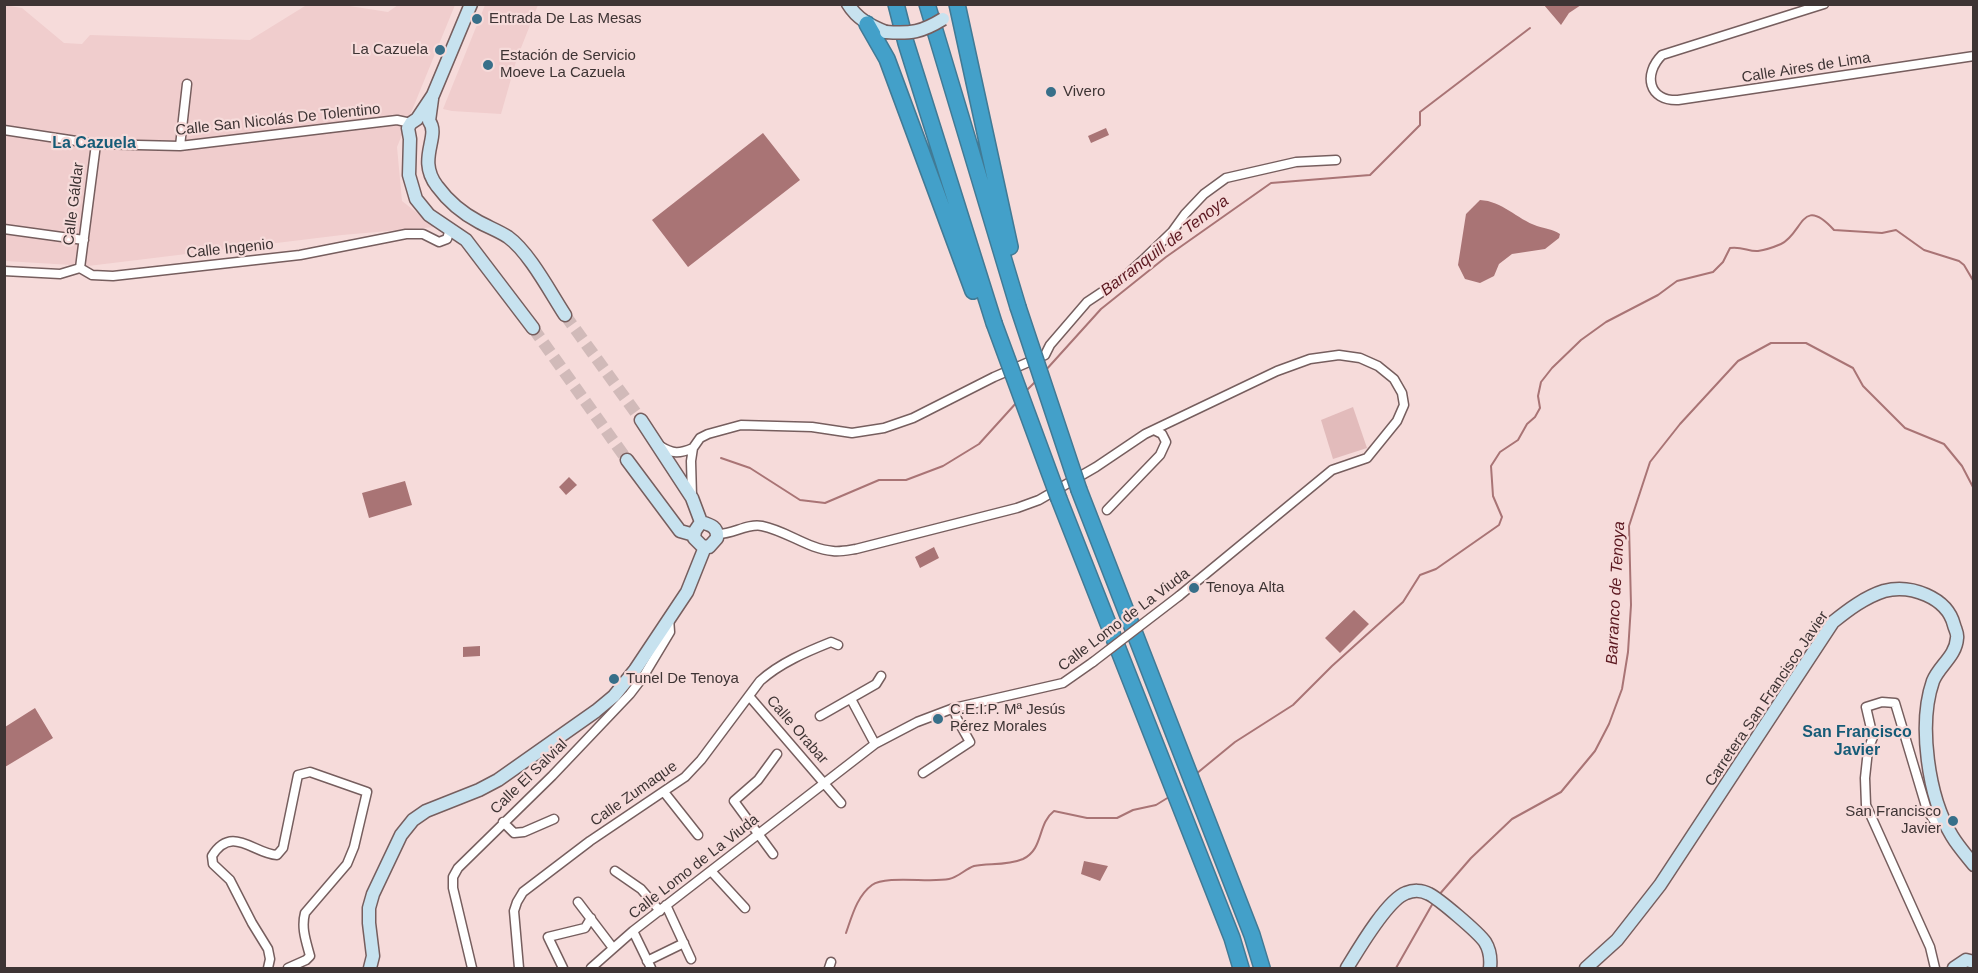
<!DOCTYPE html>
<meta charset="utf-8">
<style>
body{margin:0}
#map{position:relative;width:1978px;height:973px;overflow:hidden;background:#f6dbda;font-family:Arial,sans-serif}
canvas{display:block}
.frame{position:absolute;inset:0;border:6px solid #3e3434;pointer-events:none}
</style>
<div id="map">
<canvas width="1978" height="973"></canvas>
<div class="frame"></div>
</div>
<script>
const c = document.querySelector('canvas').getContext('2d');
c.lineJoin = 'round';
function fillPath(path, color) { c.fillStyle = color; c.fill(path, 'evenodd'); }
function strokePath(path, color, width, dash) { c.strokeStyle = color; c.lineWidth = width; c.lineCap = dash ? 'butt' : 'round'; c.setLineDash(dash || []); c.stroke(path); }
function label(font, color, halo, rows, align = 'center') {
  c.font = font + ' Arial,sans-serif'; c.lineWidth = 4.5; c.setLineDash([]); c.textBaseline = 'middle'; c.strokeStyle = halo; c.fillStyle = color; for (const [text, x, y, turn = 0] of rows) {
    c.save(); c.translate(x, y); c.rotate((+turn || 0) * Math.PI / 180); c.textAlign = isNaN(turn) ? turn : align; if (halo) c.strokeText(text, 0, 0); c.fillText(text, 0, 0); c.restore();
  }
}
const built = new Path2D(`
 M 4,5 L 22,8 L 64,43 L 82,44 L 90,35 L 250,40 L 305,6 L 315,5 L 343,5 L 388,12 L 398,5 L 455,5 L 397,147 L 402,201 L 435,227 L 342,235 L 88,266 L 5,261 Z
 M 485,5 L 538,5 L 517,58 L 501,114 L 452,111 L 443,109 Z`);
const green = new Path2D(`
 M 1353,407 L 1367,448 L 1333,459 L 1321,420 Z`);
const water = new Path2D(`
 M 1544,5 L 1581,5 L 1569,13 L 1561,25 Z
 M 1106,128 L 1109,135 L 1091,143 L 1088,136 Z
 M 763,133 L 800,180 L 688,267 L 652,220 Z
 M 1480,200 C 1502,201 1517,219 1537,226 C 1546,229 1552,229 1560,234 L 1559,238 L 1545,249 L 1512,254 L 1499,264 L 1494,276 L 1480,283 L 1465,279 L 1458,265 L 1466,214 Z
 M 569,477 L 577,485 L 566,495 L 559,487 Z
 M 405,481 L 412,505 L 369,518 L 362,493 Z
 M 934,547 L 939,558 L 920,568 L 915,557 Z
 M 1354,610 L 1369,624 L 1340,653 L 1325,638 Z
 M 480,646 L 480,656 L 463,657 L 463,647 Z
 M 35,708 L 53,738 L 5,767 L 5,727 Z
 M 1084,861 L 1108,866 L 1100,881 L 1081,874 Z`);
const stream = new Path2D(`
 M 1045,371 L 1101,309 L 1166,257 L 1271,183 L 1370,175 L 1420,125 L 1420,112 L 1530,28
 M 1026,391 L 1037,380
 M 721,458 L 750,468 L 800,500 L 825,503 L 879,480 L 906,480 L 943,466 L 979,444 L 1017,402
 M 1196,774 L 1235,742 L 1293,705 L 1332,666 L 1403,602 L 1420,575 L 1436,569 L 1499,525 L 1502,517 L 1493,496 L 1491,466 L 1500,452 L 1518,440 L 1527,424 L 1535,417 L 1540,408 L 1538,396 L 1541,382 L 1552,368 L 1581,340 L 1606,322 L 1658,295 L 1677,281 L 1713,272 L 1723,262 L 1730,248 C 1742,246 1749,252 1758,251 C 1765,250 1774,247 1781,244 C 1803,234 1801,194 1834,230 L 1882,233 L 1896,230 L 1924,250 L 1959,261 L 1964,265 L 1974,282
 M 1438,896 L 1471,858 L 1512,819 L 1561,792 L 1595,751 L 1609,724 L 1622,689 L 1628,652 L 1631,605 L 1629,526 L 1650,462 L 1680,424 L 1738,361 L 1771,343 L 1806,343 L 1853,368 L 1863,386 L 1905,428 L 1944,444 L 1962,466 L 1974,489
 M 846,933 C 852,916 857,896 872,885 C 886,875 930,883 949,879 C 959,877 965,869 974,866 C 989,863 1006,866 1023,859 C 1044,849 1037,824 1054,811 L 1087,818 L 1117,818 L 1133,810 L 1156,805 L 1169,797
 M 1396,968 L 1433,903`);
const secondaryTunnel = new Path2D(`
 M 565,315 L 641,420
 M 533,328 L 627,460`);
const street = new Path2D(`
 M 1824,4 L 1662,55 C 1643,74 1648,101 1678,100 L 1974,56
 M 4,130 L 96,144 L 180,146 L 397,120 L 411,123
 M 180,146 L 187,84
 M 4,229 L 84,240
 M 80,268 L 96,144
 M 4,271 L 60,274 L 80,268 L 92,275 L 113,276 L 300,255 L 406,234 L 423,234 L 439,242 L 447,239 L 450,229
 M 660,446 C 673,454 679,454 693,448 L 691,461 L 692,497
 M 693,448 L 700,438 L 708,434 L 741,425 L 812,427 L 852,433 L 884,428 L 913,418 L 994,377 L 1045,355 L 1050,345 L 1087,302 L 1123,278 L 1145,258 L 1172,232 L 1185,214 L 1204,194 L 1226,178 L 1296,162 L 1336,160
 M 1107,510 L 1160,455 L 1166,442 L 1162,434 L 1156,431
 M 717,534 C 732,535 747,523 762,526 C 787,531 808,549 833,551 C 840,552 849,550 856,549 L 1017,508 L 1039,500 L 1096,467 L 1145,434 L 1277,371 L 1310,359 L 1339,355 L 1360,358 L 1378,366 L 1394,379 L 1402,393 L 1404,405 L 1397,421 L 1367,458 L 1332,470 L 1179,596
 M 749,696 L 841,803
 M 851,699 L 875,744
 M 820,716 L 876,684 L 881,676
 M 923,773 L 970,742 L 957,719 L 954,708
 M 664,792 L 698,835
 M 503,822 L 514,833 L 524,832 L 554,819
 M 773,854 L 734,801 L 758,780 L 777,754
 M 615,871 L 641,889 L 660,911
 M 711,871 L 745,908
 M 578,902 L 613,948
 M 666,905 L 691,959
 M 633,931 L 651,968
 M 647,961 L 684,943
 M 268,968 L 270,959 L 268,949 L 252,923 L 230,880 L 213,864 L 212,856 C 232,824 254,854 277,855 L 283,848 L 298,775 L 310,772 L 367,792 L 354,847 L 347,864 L 305,913 C 301,928 306,941 310,956 L 306,960 L 288,968
 M 472,968 L 453,888 L 453,877 L 458,868 L 552,776 L 630,694 L 643,677 L 670,632 L 669,618
 M 519,968 L 514,911 L 517,902 L 523,892 L 590,841 L 685,777 L 701,760 L 760,681 C 780,663 806,652 831,642 L 838,645
 M 563,968 L 548,937 L 585,928 L 591,918
 M 591,968 L 633,931 L 875,744 L 917,722 L 954,708 L 1063,683 L 1093,662
 M 829,968 L 831,962
 M 1935,968 L 1930,947 L 1866,805 L 1865,778 L 1868,750 L 1873,737 L 1866,707 L 1882,702 L 1895,703 L 1927,810 L 1935,822 L 1946,824`);
const secondary = new Path2D(`
 M 471,4 L 433,95 L 417,119 L 411,123 L 408,128 L 410,139 L 409,175 L 416,199 L 429,215 L 466,240 L 533,328
 M 848,4 C 857,19 871,26 886,32
 M 432,99 L 429,121 C 441,136 416,159 437,186 C 448,201 462,213 479,222 C 488,227 499,231 508,237 C 529,252 550,292 565,315
 M 641,420 L 692,498 L 701,522
 M 627,460 L 680,531 L 694,535
 M 701,522 C 711,525 718,527 717,538 L 709,547 L 702,546 L 694,538 L 695,531 Z
 M 370,968 L 373,956 L 369,923 L 369,908 L 373,894 L 401,835 L 413,820 L 426,811 L 479,790 L 498,780 L 596,711 L 614,696 L 635,670 L 687,592 L 705,547
 M 1347,968 C 1358,950 1387,900 1406,893 C 1413,890 1422,890 1429,894 C 1439,899 1478,932 1485,942 C 1490,950 1491,959 1490,968
 M 1586,968 L 1617,940 L 1660,885 L 1833,622 C 1848,610 1865,597 1884,591 C 1910,584 1947,597 1954,625 C 1955,629 1958,634 1957,638 C 1956,656 1939,666 1933,681 C 1918,724 1928,797 1952,836 C 1958,846 1966,855 1974,865
 M 1954,968 L 1966,960 L 1974,962`);
const highway = new Path2D(`
 M 896,4 L 906,43 L 994,323
 M 927,4 L 1018,307
 M 957,4 L 1010,247
 M 867,24 L 887,59 L 973,291
 M 1079,490 L 1252,935 L 1262,968
 M 1059,499 L 1232,938 L 1241,968`);
const streetBridge = new Path2D(`
 M 1093,662 L 1179,596`);
const secondaryBridge = new Path2D(`
 M 886,32 C 911,34 922,32 943,19`);
const highwayBridge = new Path2D(`
 M 1018,307 L 1079,490
 M 994,323 L 1059,499`);
const markers = [
 [477,19,6,"#376f89"],
 [440,50,6,"#376f89"],
 [488,65,6,"#376f89"],
 [1051,92,6,"#376f89"],
 [1194,588,6,"#376f89"],
 [614,679,6,"#376f89"],
 [938,719,6,"#376f89"],
 [1953,821,6,"#376f89"]
];
const poiNames = [
 ["Entrada De Las Mesas",489,19],
 ["La Cazuela",428,50,"right"],
 ["Estación de Servicio",500,56],
 ["Moeve La Cazuela",500,73],
 ["Vivero",1063,92],
 ["Tenoya Alta",1206,588],
 ["Tunel De Tenoya",626,679],
 ["C.E.I.P. Mª Jesús",950,710],
 ["Pérez Morales",950,727],
 ["San Francisco",1941,812,"right"],
 ["Javier",1941,829,"right"]
];
const streetNames = [
 ["Calle Aires de Lima",1806,68,-9],
 ["Calle San Nicolás De Tolentino",278,120,-6],
 ["Calle Gáldar",74,204,-83],
 ["Calle Ingenio",230,249,-6],
 ["Calle Lomo de La Viuda",1124,620,-37],
 ["Carretera San Francisco Javier",1767,699,-56],
 ["Calle Orabar",797,730,49],
 ["Calle El Salvial",529,777,-44],
 ["Calle Zumaque",634,794,-35],
 ["Calle Lomo de La Viuda",694,867,-38]
];
const neighbourhoodNames = [
 ["La Cazuela",94,144],
 ["San Francisco",1857,733],
 ["Javier",1857,751]
];
const waterNames = [
 ["Barranquill de Tenoya",1165,246,-37],
 ["Barranco de Tenoya",1616,593,-87]
];
fillPath(built, '#f0cdcd');
fillPath(green, '#e2bbbb');
fillPath(water, '#a97475');
strokePath(stream, '#a97475', 2);
strokePath(secondaryTunnel, '#d1bab9', 12, [12, 6]);
strokePath(street, '#765e5e', 11);
strokePath(secondary, '#765e5e', 15);
strokePath(highway, '#417a95', 18);
strokePath(street, '#fff', 8);
strokePath(secondary, '#c7e2ef', 12);
strokePath(highway, '#43a0c9', 15);
strokePath(streetBridge, '#765e5e', 11, []);
strokePath(secondaryBridge, '#765e5e', 15, []);
strokePath(highwayBridge, '#417a95', 18, []);
strokePath(streetBridge, '#fff', 8);
strokePath(secondaryBridge, '#c7e2ef', 12);
strokePath(highwayBridge, '#43a0c9', 15);
for (const [x, y, r, color] of markers) { const dot = new Path2D(); dot.arc(x, y, r, 0, 2 * Math.PI); c.fillStyle = color; c.fill(dot); strokePath(dot, '#f6dbda', 2); }
label('15px', '#3e3434', '#f6dbda', poiNames, 'left');
label('15px', '#3e3434', '#f6dbda', streetNames);
label('bold 16px', '#155b77', '#f6dbda', neighbourhoodNames);
label('italic 16px', '#5b171f', '#f6dbda', waterNames);
</script>
